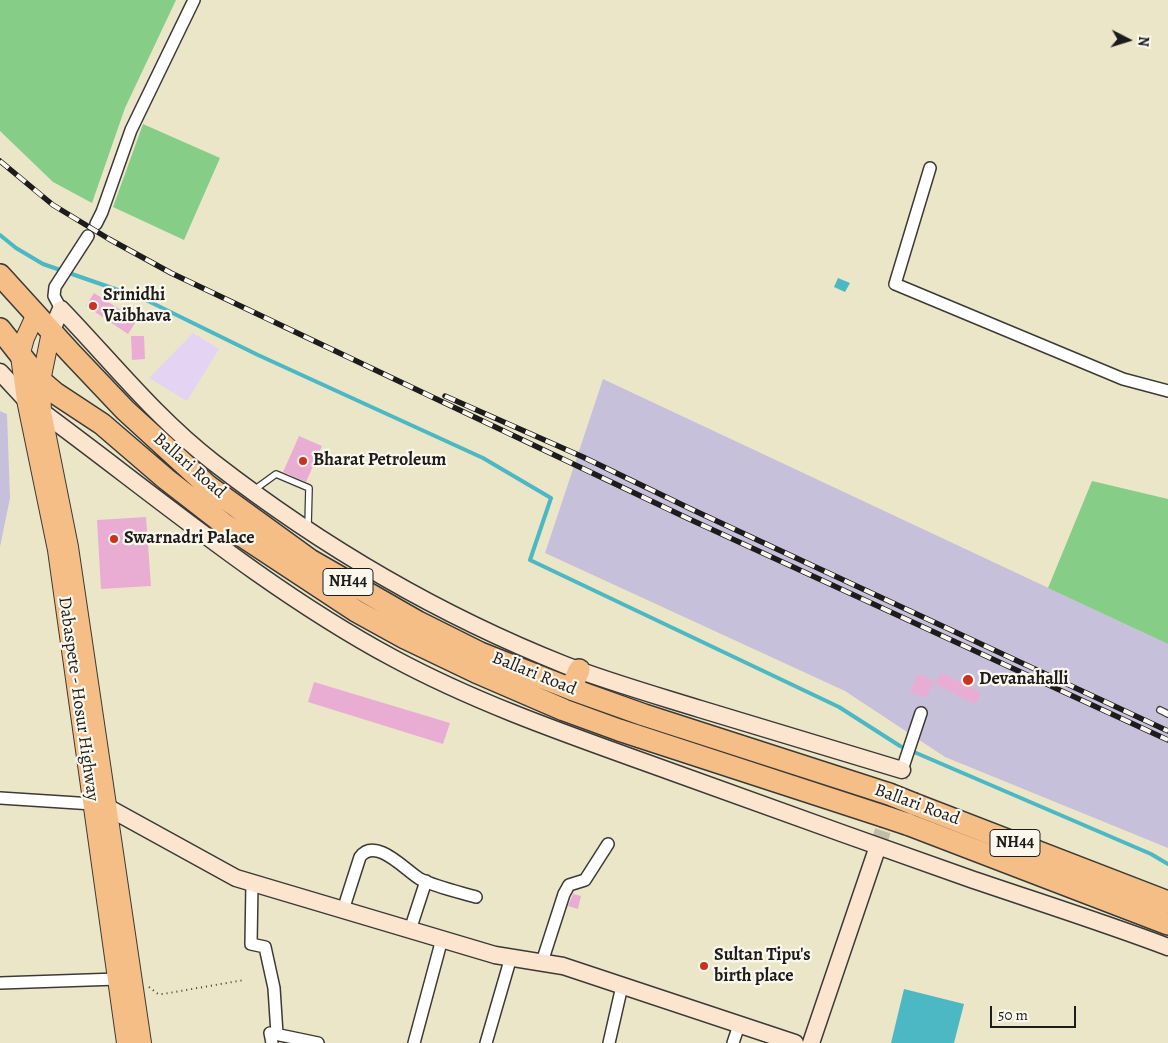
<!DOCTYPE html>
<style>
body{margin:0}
#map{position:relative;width:1168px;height:1043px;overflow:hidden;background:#ece6c9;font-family:Alegreya,serif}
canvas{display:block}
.north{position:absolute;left:1103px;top:15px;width:50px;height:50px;-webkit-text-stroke:4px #fbf7ec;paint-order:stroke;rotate:95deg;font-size:14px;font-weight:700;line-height:20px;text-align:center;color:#1c1c1c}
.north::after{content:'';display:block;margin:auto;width:18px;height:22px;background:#1c1c1c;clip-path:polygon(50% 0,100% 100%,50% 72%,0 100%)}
.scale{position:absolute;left:990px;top:1006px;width:86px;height:22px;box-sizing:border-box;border:2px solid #1c1c1c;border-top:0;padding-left:6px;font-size:15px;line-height:18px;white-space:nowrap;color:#1c1c1c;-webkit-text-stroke:4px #fbf7ec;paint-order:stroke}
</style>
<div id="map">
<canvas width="1168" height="1043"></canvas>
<div class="north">N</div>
<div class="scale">50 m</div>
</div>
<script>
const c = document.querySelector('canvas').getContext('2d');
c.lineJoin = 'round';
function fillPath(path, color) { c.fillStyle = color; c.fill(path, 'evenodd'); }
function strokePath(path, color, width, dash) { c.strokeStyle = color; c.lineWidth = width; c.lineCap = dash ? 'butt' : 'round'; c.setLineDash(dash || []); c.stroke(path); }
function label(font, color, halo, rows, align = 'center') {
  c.font = font + ' Alegreya,serif'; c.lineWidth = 4.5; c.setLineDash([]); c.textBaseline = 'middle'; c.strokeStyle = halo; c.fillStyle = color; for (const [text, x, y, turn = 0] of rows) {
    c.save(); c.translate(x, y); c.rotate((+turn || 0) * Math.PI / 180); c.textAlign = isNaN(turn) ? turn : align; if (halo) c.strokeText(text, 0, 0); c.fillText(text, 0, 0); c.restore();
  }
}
const built = new Path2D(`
 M 193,333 L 219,349 L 187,401 L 149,378 Z`);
const industrial = new Path2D(`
 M 603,379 L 1168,644 L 1168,848 L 945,757 L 845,691 L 545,553 Z
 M 0,411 L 7,414 L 10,498 L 0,547 Z`);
const green = new Path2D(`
 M 0,0 L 176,0 L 125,108 L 92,203 L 53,182 L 0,131 Z
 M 143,124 L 220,158 L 184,240 L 113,207 Z
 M 1092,481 L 1168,499 L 1168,644 L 1048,588 Z`);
const water = new Path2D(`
 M 838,278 L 850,283 L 845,292 L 834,287 Z
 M 904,989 L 964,1004 L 954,1043 L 891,1043 Z`);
const stream = new Path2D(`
 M 0,235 L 16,248 L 43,264 L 144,299 L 258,355 L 483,458 L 551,498 L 530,560 L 839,707 L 900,746 L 1151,854 L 1168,864`);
const building = new Path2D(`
 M 94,293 L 137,320 L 128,334 L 86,306 Z
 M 131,336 L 144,336 L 145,359 L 132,360 Z
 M 299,436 L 322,446 L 306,482 L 283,472 Z
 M 146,517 L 151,586 L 101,589 L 97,520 Z
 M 941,673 L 981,692 L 975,704 L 935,684 Z
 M 918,674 L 934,681 L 926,698 L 910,691 Z
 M 314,682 L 450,723 L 443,744 L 308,702 Z
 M 573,894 L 581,896 L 578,909 L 568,906 Z`);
const secondaryTunnel = new Path2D(`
 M 878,846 L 902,770`);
const path = new Path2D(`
 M 149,987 L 158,994 L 163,994 L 244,980`);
const lane = new Path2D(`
 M 254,490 L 276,474 L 309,488 L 308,526
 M 1160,710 L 1168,714`);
const street = new Path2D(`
 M 930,168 L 895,284 L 1123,379 L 1168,391
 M 96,224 L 102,212 L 131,130 L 194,0
 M 61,309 L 54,296 L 55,287 L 88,236
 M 902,770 L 921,713
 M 0,798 L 93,804
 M 252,883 L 251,944 L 265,947 L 274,988 L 277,1034
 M 343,910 L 360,857 C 376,836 406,871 420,879 C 436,887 459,892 476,897
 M 410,930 L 426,881
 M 542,962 L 564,894 L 569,885 L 585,880 L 608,844
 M 0,983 L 117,979
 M 272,1043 L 270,1033 L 318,1043
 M 414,1043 L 442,939
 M 486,1043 L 511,957
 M 609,1043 L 622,986
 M 733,1043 L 739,1025`);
const secondary = new Path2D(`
 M 51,332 L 61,309 C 111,361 156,418 213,462 C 320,545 439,615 565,665 C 609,682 655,695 700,709 C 768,729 835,750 902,770
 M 0,372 L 26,400 C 147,488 261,587 393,658 C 482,706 578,738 672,772 C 771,808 869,843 968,878 C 1035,901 1102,922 1168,947
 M 98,805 L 107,807 L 236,878 L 495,955 L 563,966 L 795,1043
 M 811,1043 L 878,846`);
const primary = new Path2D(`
 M 36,314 L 25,338 L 20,356 L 26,400 L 57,550 L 126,1043
 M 51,332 L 41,381 L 42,412 L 69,547 L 142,1043`);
const highway = new Path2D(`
 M 0,275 L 70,352 L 125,410 L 208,486 L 310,560 L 418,622 L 480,653 L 571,689 L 644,715 L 889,794
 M 0,329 L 41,381 L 55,393 L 102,424 L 166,479 L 224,524 L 356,611 L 405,638 L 476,672 L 564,710 L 619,730 L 883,816
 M 571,689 L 579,670
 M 914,804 L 1168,902
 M 907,824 L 1168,924`);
const rail = new Path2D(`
 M 0,161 L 53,205 L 109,239 L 171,273 L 687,518 L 1168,740
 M 445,396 L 583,457 L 693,510 L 1168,731`);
const highwayBridge = new Path2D(`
 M 889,794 L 914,804
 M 883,816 L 907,824`);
const markers = [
 [93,306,5,"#c8321e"],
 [303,461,5,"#c8321e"],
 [114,539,5,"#c8321e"],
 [968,680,6,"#c8321e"],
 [704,966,5,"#c8321e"]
];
const shields = [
 [348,582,50],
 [1015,843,50]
];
const shieldNames = [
 ["NH44",348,582],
 ["NH44",1015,843]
];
const poiNames = [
 ["Srinidhi",103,296],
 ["Vaibhava",103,317],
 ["Bharat Petroleum",313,461],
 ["Swarnadri Palace",124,539],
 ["Devanahalli",979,680],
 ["Sultan Tipu's",714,956],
 ["birth place",714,977]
];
const streetNames = [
 ["Ballari Road",189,466,41],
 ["Ballari Road",534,674,22],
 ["Dabaspete - Hosur Highway",78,699,82],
 ["Ballari Road",917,805,20]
];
fillPath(built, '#e4d3f2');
fillPath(industrial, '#c6c0da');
fillPath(green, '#86cd88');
fillPath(water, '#4bb8c4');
strokePath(stream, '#4bb8c4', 4);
fillPath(building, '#e9add4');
strokePath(secondaryTunnel, '#c2bea6', 16, [16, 8]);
strokePath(lane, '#3b3a36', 8);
strokePath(street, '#3b3a36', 14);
strokePath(secondary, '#3b3a36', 19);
strokePath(primary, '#3b3a36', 20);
strokePath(highway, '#3b3a36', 24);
strokePath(path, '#3b3a36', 2, [1, 4]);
strokePath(lane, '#fff', 5.5);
strokePath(street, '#fff', 11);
strokePath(secondary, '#fbe5cf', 16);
strokePath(primary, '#f6be87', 18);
strokePath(highway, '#f6be87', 21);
strokePath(rail, '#1c1c1c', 5.5);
strokePath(rail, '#fbf7ec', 4, [11]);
strokePath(highwayBridge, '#3b3a36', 24, []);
strokePath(highwayBridge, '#f6be87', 21);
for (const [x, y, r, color] of markers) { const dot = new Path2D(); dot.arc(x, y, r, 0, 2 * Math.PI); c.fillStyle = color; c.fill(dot); strokePath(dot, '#fbf7ec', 2); }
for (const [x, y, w] of shields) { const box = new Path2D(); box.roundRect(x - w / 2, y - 13.5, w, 27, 4); c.fillStyle = '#fbf7ec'; c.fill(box); strokePath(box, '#1c1c1c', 1); }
label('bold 16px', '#1c1c1c', null, shieldNames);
label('bold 18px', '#1c1c1c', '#fbf7ec', poiNames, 'left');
label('18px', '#1c1c1c', '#fbf7ec', streetNames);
</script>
